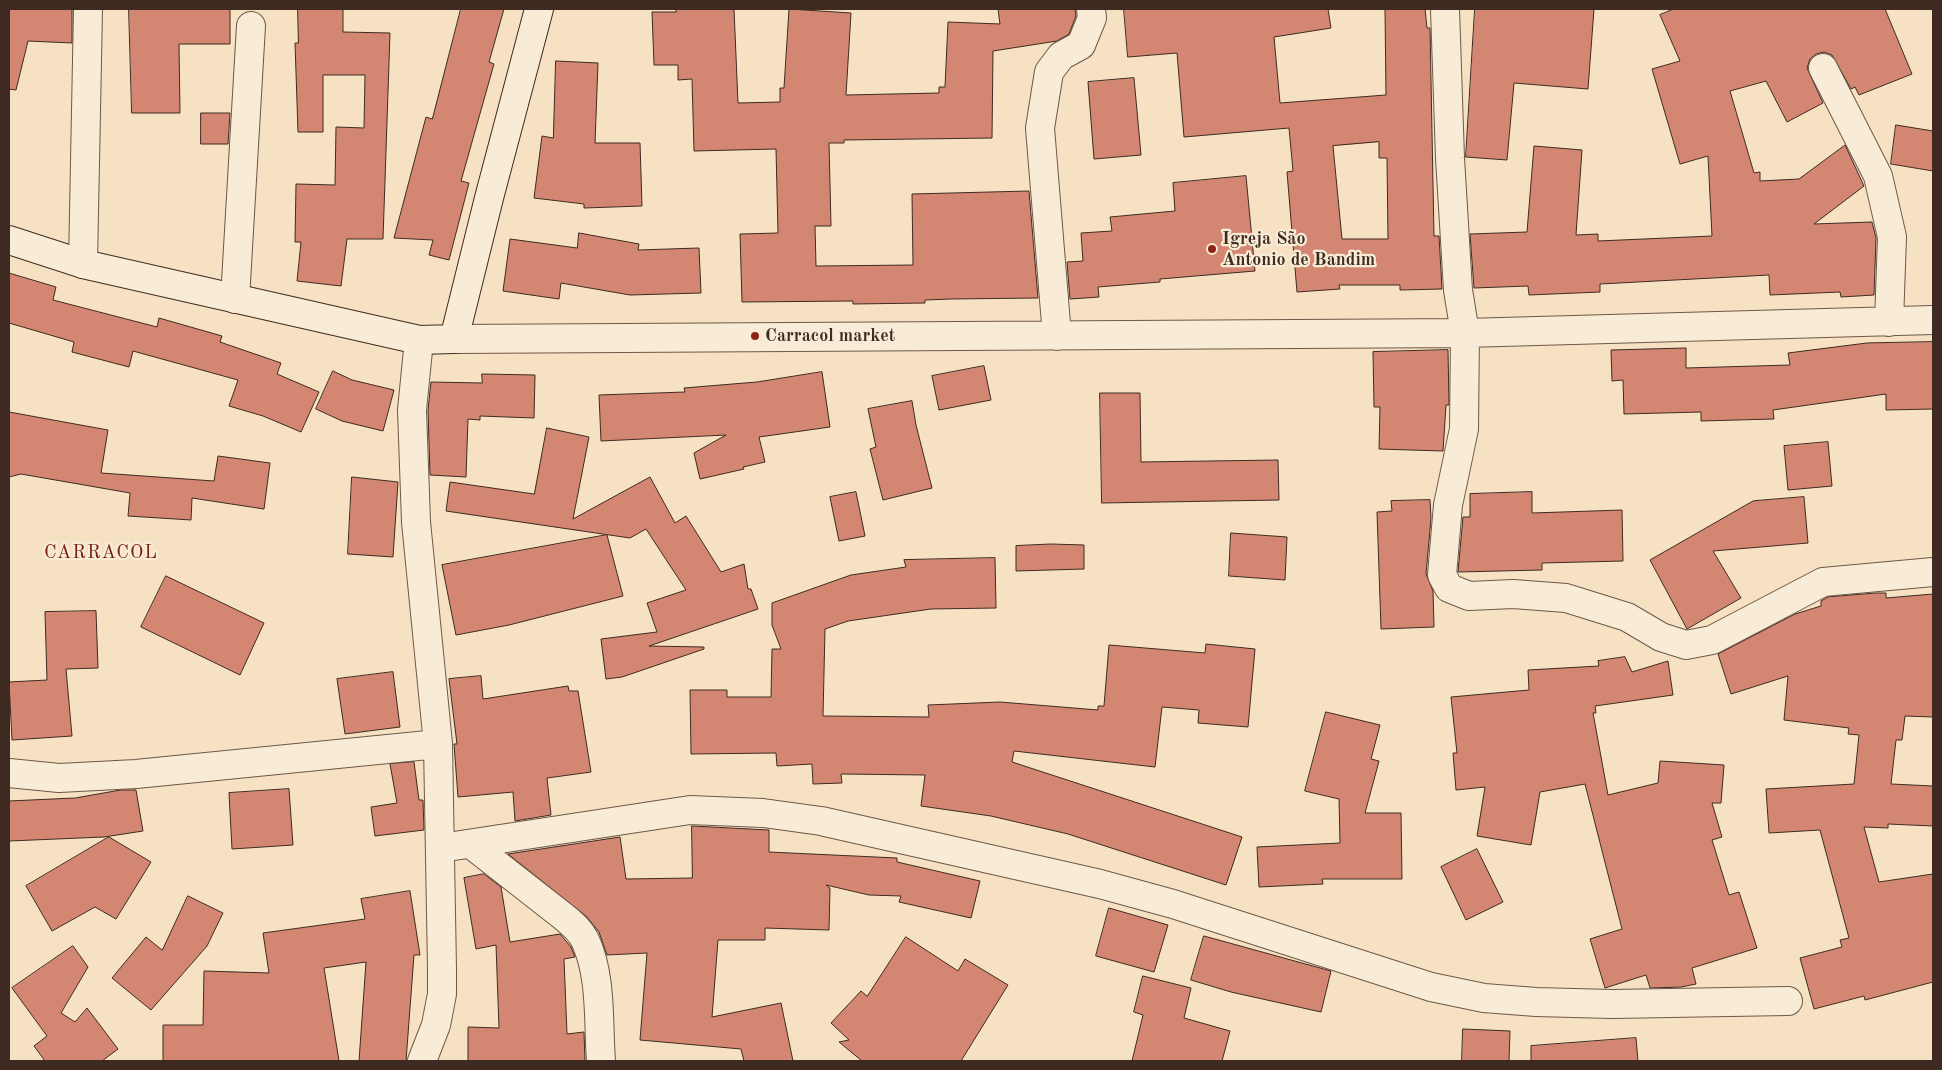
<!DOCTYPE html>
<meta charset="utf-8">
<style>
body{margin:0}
#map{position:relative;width:1942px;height:1070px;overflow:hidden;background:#f6e1c2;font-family:"Old Standard TT",serif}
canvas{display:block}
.frame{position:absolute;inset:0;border:10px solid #3f2a21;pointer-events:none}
</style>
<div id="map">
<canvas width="1942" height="1070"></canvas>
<div class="frame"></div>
</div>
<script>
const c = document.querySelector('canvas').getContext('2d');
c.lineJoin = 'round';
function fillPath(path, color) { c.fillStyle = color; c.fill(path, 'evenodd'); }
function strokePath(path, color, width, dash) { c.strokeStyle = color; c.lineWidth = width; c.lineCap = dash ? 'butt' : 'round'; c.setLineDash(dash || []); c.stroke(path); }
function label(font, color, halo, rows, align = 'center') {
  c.font = font + ' "Old Standard TT",serif'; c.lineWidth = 4.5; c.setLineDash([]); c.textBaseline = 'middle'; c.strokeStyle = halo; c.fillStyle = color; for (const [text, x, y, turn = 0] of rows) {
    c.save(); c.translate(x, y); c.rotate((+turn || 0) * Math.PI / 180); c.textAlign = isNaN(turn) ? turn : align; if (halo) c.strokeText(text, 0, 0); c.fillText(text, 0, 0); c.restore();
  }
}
const building = new Path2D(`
 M 9,9 L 72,9 L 72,43 L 28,41 L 16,90 L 9,89 Z
 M 129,9 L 230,9 L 230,44 L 179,44 L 180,113 L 132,113 Z
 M 298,9 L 343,9 L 343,32 L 390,33 L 383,239 L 347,239 L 341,286 L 297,281 L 301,242 L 295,242 L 296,184 L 335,185 L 336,127 L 364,128 L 365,75 L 323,75 L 323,132 L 298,132 L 295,43 L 298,43 Z
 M 461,9 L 504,9 L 489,62 L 494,64 L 461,181 L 469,183 L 449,260 L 429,255 L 433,240 L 394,238 L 426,117 L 432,119 Z
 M 676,9 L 734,9 L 738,103 L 780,102 L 780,88 L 784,88 L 789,9 L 851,13 L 846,95 L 939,93 L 939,87 L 945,87 L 948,22 L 1000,24 L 998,9 L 1075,9 L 1076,16 L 1069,34 L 1057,41 L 993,51 L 992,138 L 844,140 L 844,143 L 829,143 L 831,226 L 815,226 L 816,266 L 913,265 L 912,194 L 1029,191 L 1038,298 L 951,299 L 925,300 L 925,303 L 853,304 L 853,301 L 742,302 L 740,234 L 778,233 L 776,149 L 694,151 L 692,79 L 678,80 L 678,65 L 654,65 L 652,12 L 676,12 Z
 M 1124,9 L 1328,9 L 1331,28 L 1274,37 L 1280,103 L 1386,95 L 1385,9 L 1425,9 L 1427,28 L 1430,28 L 1434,236 L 1439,236 L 1442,289 L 1400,290 L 1400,285 L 1339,285 L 1340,289 L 1297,292 L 1287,172 L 1293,171 L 1289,128 L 1184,137 L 1177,53 L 1128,57 ZM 1379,142 L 1379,158 L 1387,158 L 1388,239 L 1342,239 L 1333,146 Z
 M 1475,9 L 1594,9 L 1588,89 L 1514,83 L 1507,160 L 1466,157 Z
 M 1674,9 L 1885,9 L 1912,74 L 1859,95 L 1855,87 L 1851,89 L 1832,55 L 1824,52 L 1816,54 L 1810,59 L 1807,68 L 1823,103 L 1787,122 L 1766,81 L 1730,91 L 1754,173 L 1760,172 L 1760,181 L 1799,179 L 1845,145 L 1864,186 L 1814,224 L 1872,222 L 1876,238 L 1874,295 L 1841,297 L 1840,292 L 1770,295 L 1769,275 L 1600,284 L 1600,292 L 1529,295 L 1528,286 L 1474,288 L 1470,234 L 1527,232 L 1534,146 L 1582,150 L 1576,235 L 1598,234 L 1598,241 L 1712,236 L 1708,156 L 1680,164 L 1652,69 L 1680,61 L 1660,15 Z
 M 556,61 L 598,63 L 595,143 L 640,143 L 642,206 L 584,208 L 584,204 L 534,198 L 542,136 L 553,138 Z
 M 1134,78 L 1141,155 L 1094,159 L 1088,82 Z
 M 201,113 L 230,113 L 228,144 L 201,144 Z
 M 1896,125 L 1933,131 L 1933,171 L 1891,164 Z
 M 1246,176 L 1255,271 L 1160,279 L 1160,282 L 1098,287 L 1099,297 L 1070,299 L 1067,262 L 1083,261 L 1081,233 L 1112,231 L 1110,217 L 1175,211 L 1173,183 Z
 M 579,233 L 639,244 L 638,250 L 699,248 L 701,293 L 630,295 L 561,283 L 559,299 L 503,291 L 510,239 L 577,248 Z
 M 9,273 L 56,287 L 53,300 L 157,327 L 159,318 L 222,336 L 220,342 L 281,363 L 277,374 L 319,392 L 301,432 L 263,416 L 229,406 L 238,380 L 133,351 L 129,367 L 72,352 L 74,342 L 9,323 Z
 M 1933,342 L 1933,409 L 1886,410 L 1886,394 L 1773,410 L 1774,419 L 1701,421 L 1701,412 L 1624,414 L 1623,380 L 1612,381 L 1611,350 L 1686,348 L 1686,368 L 1790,365 L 1788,353 L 1867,343 Z
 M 1448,350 L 1449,405 L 1446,405 L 1443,451 L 1379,449 L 1380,407 L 1374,407 L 1373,352 Z
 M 984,366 L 991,400 L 939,410 L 932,376 Z
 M 333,371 L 352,380 L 394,390 L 383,431 L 342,421 L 316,409 Z
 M 822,372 L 830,427 L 759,437 L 765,462 L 743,467 L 744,469 L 700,479 L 694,453 L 726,435 L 601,441 L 599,395 L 685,392 L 684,388 L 757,382 Z
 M 482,374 L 535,375 L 534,418 L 480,416 L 480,420 L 468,419 L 466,477 L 430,475 L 428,410 L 431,382 L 482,383 Z
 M 1100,393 L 1140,393 L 1141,462 L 1278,460 L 1279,500 L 1102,503 Z
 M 912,401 L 916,425 L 932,488 L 883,500 L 870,449 L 876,447 L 868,409 Z
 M 9,412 L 108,430 L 101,473 L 214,481 L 218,456 L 270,463 L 264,509 L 192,498 L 191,520 L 128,516 L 130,493 L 21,474 L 9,477 Z
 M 547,428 L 589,437 L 573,519 L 650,477 L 675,523 L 686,516 L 721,572 L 744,564 L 748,589 L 751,589 L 758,609 L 649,646 L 704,647 L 704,649 L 622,677 L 606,679 L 601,639 L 657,632 L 647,603 L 686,590 L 646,529 L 630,538 L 446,511 L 450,482 L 534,494 Z
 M 1828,442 L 1832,486 L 1788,490 L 1784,446 Z
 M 352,477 L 398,482 L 393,557 L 348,554 Z
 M 856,492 L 865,536 L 839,541 L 830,497 Z
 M 1532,492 L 1532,513 L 1622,510 L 1623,561 L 1542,563 L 1542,570 L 1458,572 L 1463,517 L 1470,517 L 1470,494 Z
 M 1804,497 L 1808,543 L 1713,551 L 1741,598 L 1687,629 L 1650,560 L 1753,501 Z
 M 1430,500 L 1431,518 L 1426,574 L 1433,591 L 1434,627 L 1381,629 L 1377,512 L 1392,511 L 1391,501 Z
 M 1231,533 L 1287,537 L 1285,580 L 1229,576 Z
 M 607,535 L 623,596 L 509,625 L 456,635 L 442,565 Z
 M 1051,544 L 1084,545 L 1084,569 L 1016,571 L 1016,546 Z
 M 995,558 L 996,608 L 931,609 L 848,621 L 825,629 L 823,716 L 929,717 L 928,705 L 1000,702 L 1098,710 L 1098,706 L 1104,706 L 1109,645 L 1205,653 L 1206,644 L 1255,649 L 1248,727 L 1198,723 L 1199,710 L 1162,707 L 1155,767 L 1014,751 L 1012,762 L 1242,837 L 1226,885 L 1068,834 L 991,816 L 921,806 L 925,775 L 841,774 L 842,783 L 813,784 L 812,764 L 777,766 L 776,753 L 691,754 L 690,690 L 727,690 L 727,697 L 771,697 L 772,649 L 781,649 L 772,625 L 772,603 L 851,575 L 906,567 L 904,560 Z
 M 166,576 L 264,623 L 240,675 L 141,627 Z
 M 1876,593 L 1886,593 L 1886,598 L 1933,594 L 1933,717 L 1905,716 L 1902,740 L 1896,740 L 1891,784 L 1933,786 L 1933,826 L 1888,824 L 1888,828 L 1864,827 L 1879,882 L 1933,874 L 1933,982 L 1865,1000 L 1864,996 L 1814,1009 L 1800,958 L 1842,947 L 1840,940 L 1849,938 L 1820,830 L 1769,833 L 1766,789 L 1854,784 L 1859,735 L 1848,734 L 1849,728 L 1784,720 L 1788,676 L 1731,694 L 1718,654 L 1795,614 L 1821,606 L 1821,601 L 1828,597 Z
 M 96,611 L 98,668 L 66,669 L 72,736 L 12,740 L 9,682 L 47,680 L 45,612 Z
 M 1625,657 L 1632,672 L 1668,661 L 1673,695 L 1595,706 L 1596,713 L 1593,713 L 1608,795 L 1658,783 L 1660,761 L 1724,765 L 1721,803 L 1712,803 L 1722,837 L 1712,840 L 1729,895 L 1739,892 L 1757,948 L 1692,968 L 1696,984 L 1681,987 L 1650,988 L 1646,975 L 1605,988 L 1590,939 L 1622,929 L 1585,784 L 1540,792 L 1531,845 L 1477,836 L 1485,787 L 1456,790 L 1453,753 L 1457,753 L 1451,697 L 1529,690 L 1528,670 L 1599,666 L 1598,661 Z
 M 393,672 L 400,727 L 345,734 L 337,679 Z
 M 481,676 L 483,699 L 568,686 L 569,691 L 578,691 L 591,772 L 547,778 L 551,815 L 515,821 L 513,792 L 458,797 L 454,744 L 457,744 L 449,679 Z
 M 1326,712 L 1380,725 L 1371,759 L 1379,761 L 1365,813 L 1401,813 L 1402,879 L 1322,879 L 1323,884 L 1259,887 L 1257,847 L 1340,843 L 1339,799 L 1305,791 Z
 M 414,762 L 419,800 L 423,800 L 424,830 L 375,836 L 371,807 L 397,803 L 390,764 Z
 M 289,789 L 293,845 L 232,849 L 229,793 Z
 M 121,790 L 136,790 L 143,831 L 104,837 L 9,841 L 9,801 L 75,798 Z
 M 692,826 L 769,830 L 769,852 L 897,858 L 897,862 L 980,881 L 971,918 L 899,902 L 901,896 L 869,895 L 826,885 L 830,888 L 829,930 L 765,928 L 765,940 L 718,940 L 712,1017 L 781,1003 L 793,1061 L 744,1061 L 741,1049 L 640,1040 L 647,953 L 607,955 L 599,932 L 587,917 L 508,854 L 620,837 L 626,879 L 692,878 Z
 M 109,837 L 151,862 L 116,919 L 95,907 L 52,931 L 26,886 Z
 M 1477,849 L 1503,902 L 1466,920 L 1441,867 Z
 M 484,874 L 501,887 L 510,942 L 560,934 L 571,947 L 575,957 L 564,959 L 567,1034 L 584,1032 L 585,1061 L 468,1061 L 468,1027 L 499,1028 L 496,945 L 476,949 L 464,878 Z
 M 410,891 L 420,955 L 414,955 L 406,1061 L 359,1061 L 366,962 L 324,968 L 339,1061 L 163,1061 L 163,1025 L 203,1025 L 204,971 L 269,973 L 263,933 L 365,919 L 361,899 Z
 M 188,896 L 223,913 L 207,946 L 151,1010 L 112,978 L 146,937 L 162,950 Z
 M 1109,908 L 1168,925 L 1154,972 L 1096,956 Z
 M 1204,936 L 1331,971 L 1321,1012 L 1231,992 L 1191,980 Z
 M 906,937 L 958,971 L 965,959 L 1008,985 L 961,1061 L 862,1061 L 839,1042 L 849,1040 L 831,1023 L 861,991 L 867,996 Z
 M 73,946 L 88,967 L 61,1013 L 75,1022 L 87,1008 L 118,1049 L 102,1061 L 45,1061 L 34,1046 L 47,1036 L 12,988 Z
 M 1143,976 L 1191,988 L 1184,1018 L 1230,1031 L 1222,1061 L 1132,1061 L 1143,1015 L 1134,1012 Z
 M 1463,1029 L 1510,1031 L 1509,1061 L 1462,1061 Z
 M 1636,1038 L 1638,1061 L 1531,1061 L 1531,1046 Z`);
const street = new Path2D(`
 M 1445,9 L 1450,158 L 1458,290 L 1465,333 L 1464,429 L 1448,505 L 1442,575 L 1449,588 L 1469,596 L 1513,594 L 1566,598 L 1627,617 L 1661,637 L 1686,645 L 1712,640 L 1823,582 L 1933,572
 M 1823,68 L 1878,176 L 1892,237 L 1889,322
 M 83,264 L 88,9
 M 235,299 L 251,26
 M 1057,336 L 1040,128 L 1049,72 L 1061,56 L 1081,45 L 1092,18 L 1091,9
 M 454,339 L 1465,333 L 1933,320
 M 419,340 L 412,410 L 416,522 L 438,744 L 442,969 L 442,994 L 436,1025 L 422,1061
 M 9,773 L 59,778 L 136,774 L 438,744
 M 472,845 L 564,917 C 572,924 580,930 585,940 C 602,976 598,1022 601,1061
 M 441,848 L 690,810 L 763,813 L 821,821 L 1100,884 L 1173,904 L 1431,987 L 1484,998 L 1536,1002 L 1612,1004 L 1788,1001`);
const secondary = new Path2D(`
 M 9,240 L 83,264 L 419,340 L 454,339 L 489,198 L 539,9`);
const markers = [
 [1212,249,5,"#8f2418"],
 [755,336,5,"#8f2418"]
];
const poiNames = [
 ["Igreja São",1222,239],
 ["Antonio de Bandim",1222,260],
 ["Carracol market",765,336]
];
const neighbourhoodNames = [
 ["CARRACOL",101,553]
];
fillPath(building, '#d38773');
strokePath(building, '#3f2a21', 1);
strokePath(street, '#6d5849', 30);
strokePath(secondary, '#3f2a21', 30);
strokePath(street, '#f9ecd7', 28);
strokePath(secondary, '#f9ecd7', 28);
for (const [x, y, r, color] of markers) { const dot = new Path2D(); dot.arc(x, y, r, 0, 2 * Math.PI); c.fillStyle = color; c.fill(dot); strokePath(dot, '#f9ecd7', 2); }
label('bold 18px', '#3f2a21', '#f9ecd7', poiNames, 'left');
c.letterSpacing = '1px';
label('19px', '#7a1f14', '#f9ecd7', neighbourhoodNames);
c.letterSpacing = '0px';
</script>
